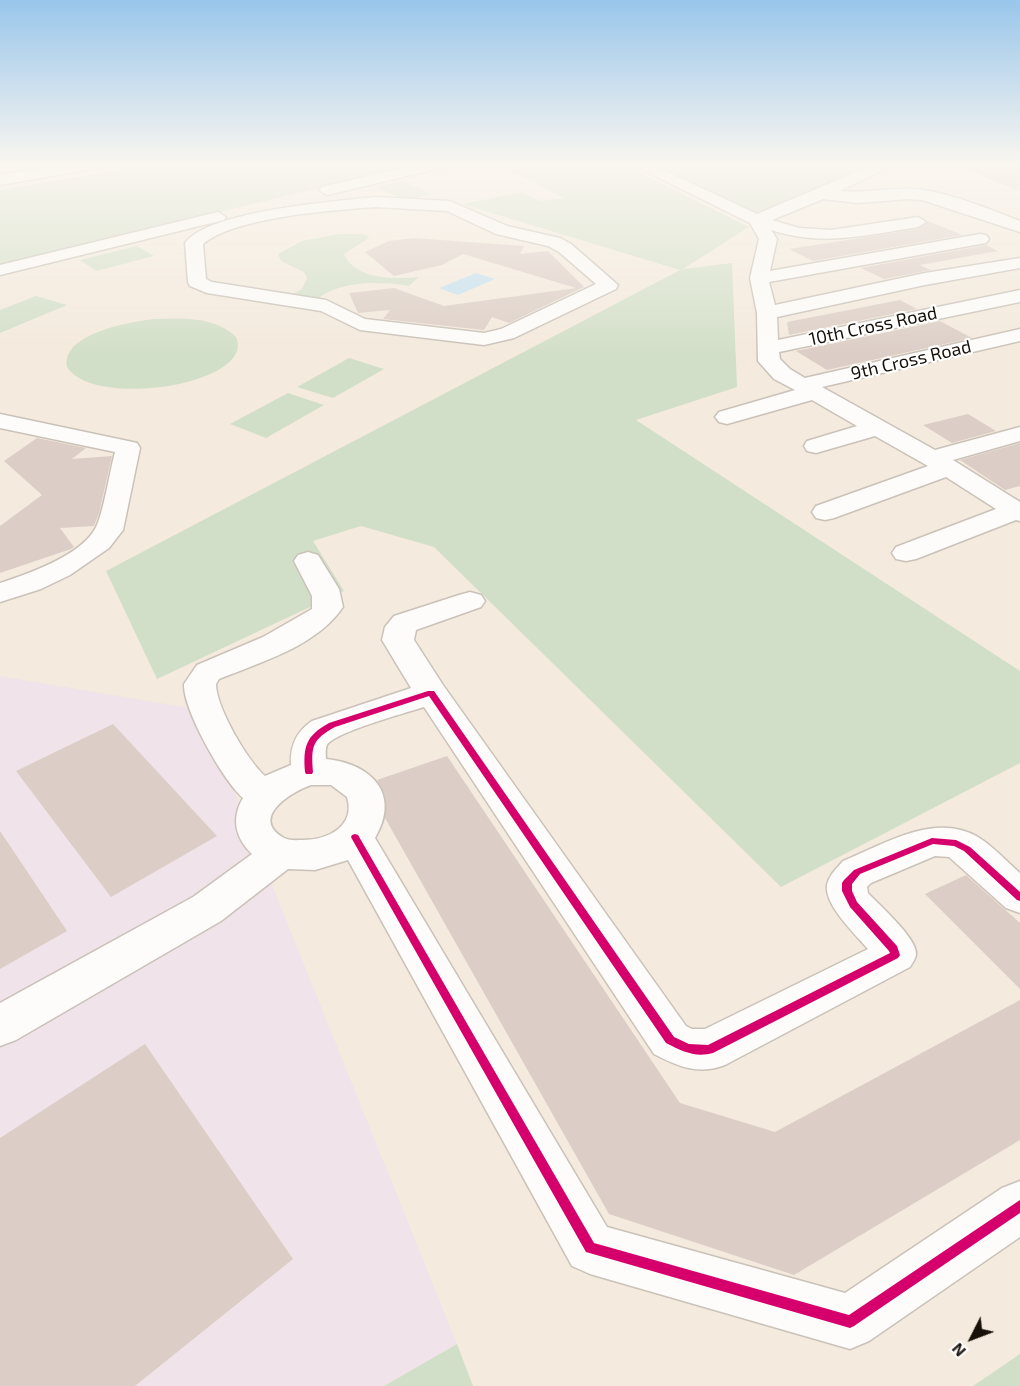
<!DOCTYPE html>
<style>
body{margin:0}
#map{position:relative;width:1020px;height:1386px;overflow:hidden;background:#f4eadd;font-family:"Exo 2",sans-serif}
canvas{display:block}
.north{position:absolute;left:942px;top:1308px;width:60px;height:60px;-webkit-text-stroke:4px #fff;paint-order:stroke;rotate:228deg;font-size:16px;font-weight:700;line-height:24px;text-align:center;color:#171109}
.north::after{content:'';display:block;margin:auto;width:21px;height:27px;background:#171109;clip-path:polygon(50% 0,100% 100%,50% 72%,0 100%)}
</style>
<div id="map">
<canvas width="1020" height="1386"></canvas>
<div class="north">N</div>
</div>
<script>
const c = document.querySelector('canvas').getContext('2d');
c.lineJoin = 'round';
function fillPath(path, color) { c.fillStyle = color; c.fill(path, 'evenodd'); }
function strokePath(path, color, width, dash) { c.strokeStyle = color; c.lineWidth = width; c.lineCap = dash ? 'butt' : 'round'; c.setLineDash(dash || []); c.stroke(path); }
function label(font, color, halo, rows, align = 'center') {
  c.font = font + ' "Exo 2",sans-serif'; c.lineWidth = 4.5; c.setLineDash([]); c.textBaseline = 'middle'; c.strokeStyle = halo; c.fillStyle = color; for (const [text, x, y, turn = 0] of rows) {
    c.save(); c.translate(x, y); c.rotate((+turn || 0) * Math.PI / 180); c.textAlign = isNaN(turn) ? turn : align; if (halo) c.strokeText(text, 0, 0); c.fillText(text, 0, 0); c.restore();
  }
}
const commercial = new Path2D(`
 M 0,676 L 189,708 L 221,759 L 457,1344 L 384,1386 L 0,1386 Z`);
const green = new Path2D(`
 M 166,162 L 427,162 L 0,265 L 0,190 Z
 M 495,162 L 618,162 L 749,227 L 683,269 L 732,263 L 737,387 L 636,420 L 1020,671 L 1020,763 L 781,887 L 434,547 L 361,526 L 313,541 L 344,591 L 157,679 L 106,571 L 680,270 L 462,204 L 522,192 L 540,201 L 564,198 Z
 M 646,162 L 871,162 L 758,217 Z
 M 402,181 L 431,194 L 404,200 L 376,187 Z
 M 339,234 L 362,234 L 368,236 L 369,238 L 344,254 C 355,280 395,279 419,277 L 409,286 C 381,281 338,280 315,301 L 288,297 L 302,289 L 307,278 L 304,272 L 281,261 L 278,254 L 302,241 Z
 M 137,246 L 154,256 L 96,271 L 80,260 Z
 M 36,296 L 67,305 L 0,333 L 0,310 Z
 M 154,319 C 181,318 215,316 236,337 C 257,384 94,410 67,367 C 61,333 131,322 154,319 Z
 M 349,358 L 384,369 L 333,398 L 297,387 Z
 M 288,393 L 324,405 L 266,438 L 230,424 Z
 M 457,1344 L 473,1386 L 384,1386 Z
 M 1020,1354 L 1020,1386 L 973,1386 Z`);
const water = new Path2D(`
 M 476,273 L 495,279 L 458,295 L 439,288 Z`);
const building = new Path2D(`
 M 950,162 L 1020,162 L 1020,191 L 949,163 Z
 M 928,221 L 962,235 L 813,261 L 789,249 L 918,229 Z
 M 414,238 L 524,246 L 520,254 L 548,251 L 584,287 L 509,323 L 492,317 L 484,330 L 383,319 L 390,310 L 358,313 L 349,293 L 394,288 L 444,306 L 576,288 L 463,254 L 442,265 L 394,276 L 365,252 L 389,241 Z
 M 986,245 L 998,251 L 920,265 L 931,270 L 884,279 L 861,268 Z
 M 900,300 L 917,309 L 789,335 L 787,322 Z
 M 940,321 L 972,338 L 827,370 L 796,351 Z
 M 968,414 L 996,431 L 952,443 L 923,425 Z
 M 37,438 L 86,448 L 72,459 L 112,456 L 99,513 L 94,526 L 60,528 L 74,547 L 71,549 L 0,573 L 0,526 L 42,495 L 4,461 Z
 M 1020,443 L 1020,486 L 1005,490 L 960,460 Z
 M 113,724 L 217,836 L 111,897 L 16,771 Z
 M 447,756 L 680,1103 L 775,1132 L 1020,1000 L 1020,1140 L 794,1275 L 609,1214 L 385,818 L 385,795 L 377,780 Z
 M 0,831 L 67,931 L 0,969 Z
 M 966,875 L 1020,923 L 1020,989 L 925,894 Z
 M 145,1044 L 293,1259 L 135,1386 L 0,1386 L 0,1138 Z`);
const minor = new Path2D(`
 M 81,162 L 116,162 L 109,166 L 0,185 L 0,175 Z
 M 428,162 L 455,162 L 453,165 L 327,195 L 319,190 L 322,187 Z
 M 627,162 L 646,162 L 757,214 L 880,162 L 899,162 L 840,191 C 867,194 896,186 923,190 C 956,195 989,209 1020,221 L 1020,232 L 922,200 L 908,199 L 858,203 L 823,199 L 772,220 L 799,228 L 831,230 L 918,217 L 926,222 L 918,227 C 865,235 824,247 771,230 L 777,239 L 770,271 L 980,234 L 986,235 L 989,239 L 986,243 L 980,244 L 769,282 L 775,305 L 925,273 L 1020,258 L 1020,268 L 925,285 L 777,317 L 778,340 L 1020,290 L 1020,302 L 779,352 L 780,359 L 790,369 L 805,378 L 1020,329 L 1020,341 L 822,387 L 935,450 L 1020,427 L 1020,441 L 953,460 L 1020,502 L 1020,521 L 1016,520 L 916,559 L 906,561 L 896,559 L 892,553 L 896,547 L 996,509 L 946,477 L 834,518 L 825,520 L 816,518 L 812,512 L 816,506 L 928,466 L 875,436 L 816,453 L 807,451 L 804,446 L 807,441 L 857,426 L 812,400 L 727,424 L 719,422 L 715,417 L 719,412 L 795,390 L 774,379 L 758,361 L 757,313 L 750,278 L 759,239 L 750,223 Z
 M 376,197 L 450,201 L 507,226 L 560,238 L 571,244 L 618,285 L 616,289 L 514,338 L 484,345 L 360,330 L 321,311 L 207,293 L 190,286 L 188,282 L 185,243 C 208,211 336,201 376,197 ZM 376,207 L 447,211 L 496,234 L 548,246 L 559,252 L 596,284 L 501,329 L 484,333 L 365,319 L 326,300 L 212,282 L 206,279 L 203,244 C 235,217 333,210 376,207 Z
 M 218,212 L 226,217 L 224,220 L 0,275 L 0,265 Z
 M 0,414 L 128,441 L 137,443 L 140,448 L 123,530 L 109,548 L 70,575 L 41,589 L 0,602 L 0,583 C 28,574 80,556 95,529 C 103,516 110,470 115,452 L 0,428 Z
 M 308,552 L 318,555 L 339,589 L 343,607 C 317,646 261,662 219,679 L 216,684 C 216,707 247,760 265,776 L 291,765 C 290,746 296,732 312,721 L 411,688 L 382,640 L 385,627 L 394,616 L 459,595 L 470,592 L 481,595 L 485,601 L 481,607 L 416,630 L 414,640 L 443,685 L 686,1026 L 692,1029 L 705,1029 L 868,949 C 856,935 824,905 827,885 C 829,875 837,868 843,861 C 885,844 934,812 978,837 C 993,846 1007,862 1020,873 L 1020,913 L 1006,908 L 949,857 L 935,856 L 871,883 L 867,887 L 868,893 C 879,905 917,938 916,954 C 916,958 912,964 910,967 L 725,1065 C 698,1075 679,1067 654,1054 L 424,707 C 406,713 335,732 327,745 C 325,749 326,755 326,759 C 372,764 401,794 375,838 L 607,1227 L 845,1293 L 1002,1188 L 1020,1181 L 1020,1237 L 869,1341 L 850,1349 L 590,1274 L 572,1266 L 348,860 L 315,870 L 288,869 L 221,921 L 16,1040 L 0,1046 L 0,1003 L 193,897 L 252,854 C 235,838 231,818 243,798 C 223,780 183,710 184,684 L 197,665 L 263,637 L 312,609 L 312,596 L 294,561 L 298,555 ZM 311,785 L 331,785 L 347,797 C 356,826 328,840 303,840 C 297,840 290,841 284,838 C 249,818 291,792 311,785 Z`);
const cycleway = new Path2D(`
 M 428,691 L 434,691 L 674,1037 L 689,1044 L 708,1045 L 890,953 L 889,951 L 850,907 L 842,891 L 842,883 L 844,880 L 854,870 L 932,838 L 956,840 L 970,847 L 1020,892 L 1020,901 L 1017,900 L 964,851 L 954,846 L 933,844 L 860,874 L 852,884 L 852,891 L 857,902 L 897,946 L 900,955 L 898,958 L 713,1053 C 695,1058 682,1051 666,1043 L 429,696 L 335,727 C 312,740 311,746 313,772 L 312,774 L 306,774 L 305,772 C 303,746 306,736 329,723 Z
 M 355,834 L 358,835 L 594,1243 L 849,1315 L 1020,1200 L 1020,1213 L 854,1326 L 850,1328 L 586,1252 L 352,839 L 351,837 L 352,835 Z`);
const farStreetnames = [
 ["10th Cross Road",873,326,-12],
 ["9th Cross Road",911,360,-13]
];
fillPath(commercial, '#f0e3e9');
fillPath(green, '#d2dfc8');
fillPath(water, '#c4e0ef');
fillPath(building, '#dccec6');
strokePath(minor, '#cac2b9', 3);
fillPath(minor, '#fdfcfa');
fillPath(cycleway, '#d6006c');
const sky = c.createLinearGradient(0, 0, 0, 356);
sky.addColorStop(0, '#99c6eb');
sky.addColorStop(0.46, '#faf6f0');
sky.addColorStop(1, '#faf6f000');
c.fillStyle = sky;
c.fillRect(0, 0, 1020, 356);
label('18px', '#171109', '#fff', farStreetnames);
</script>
